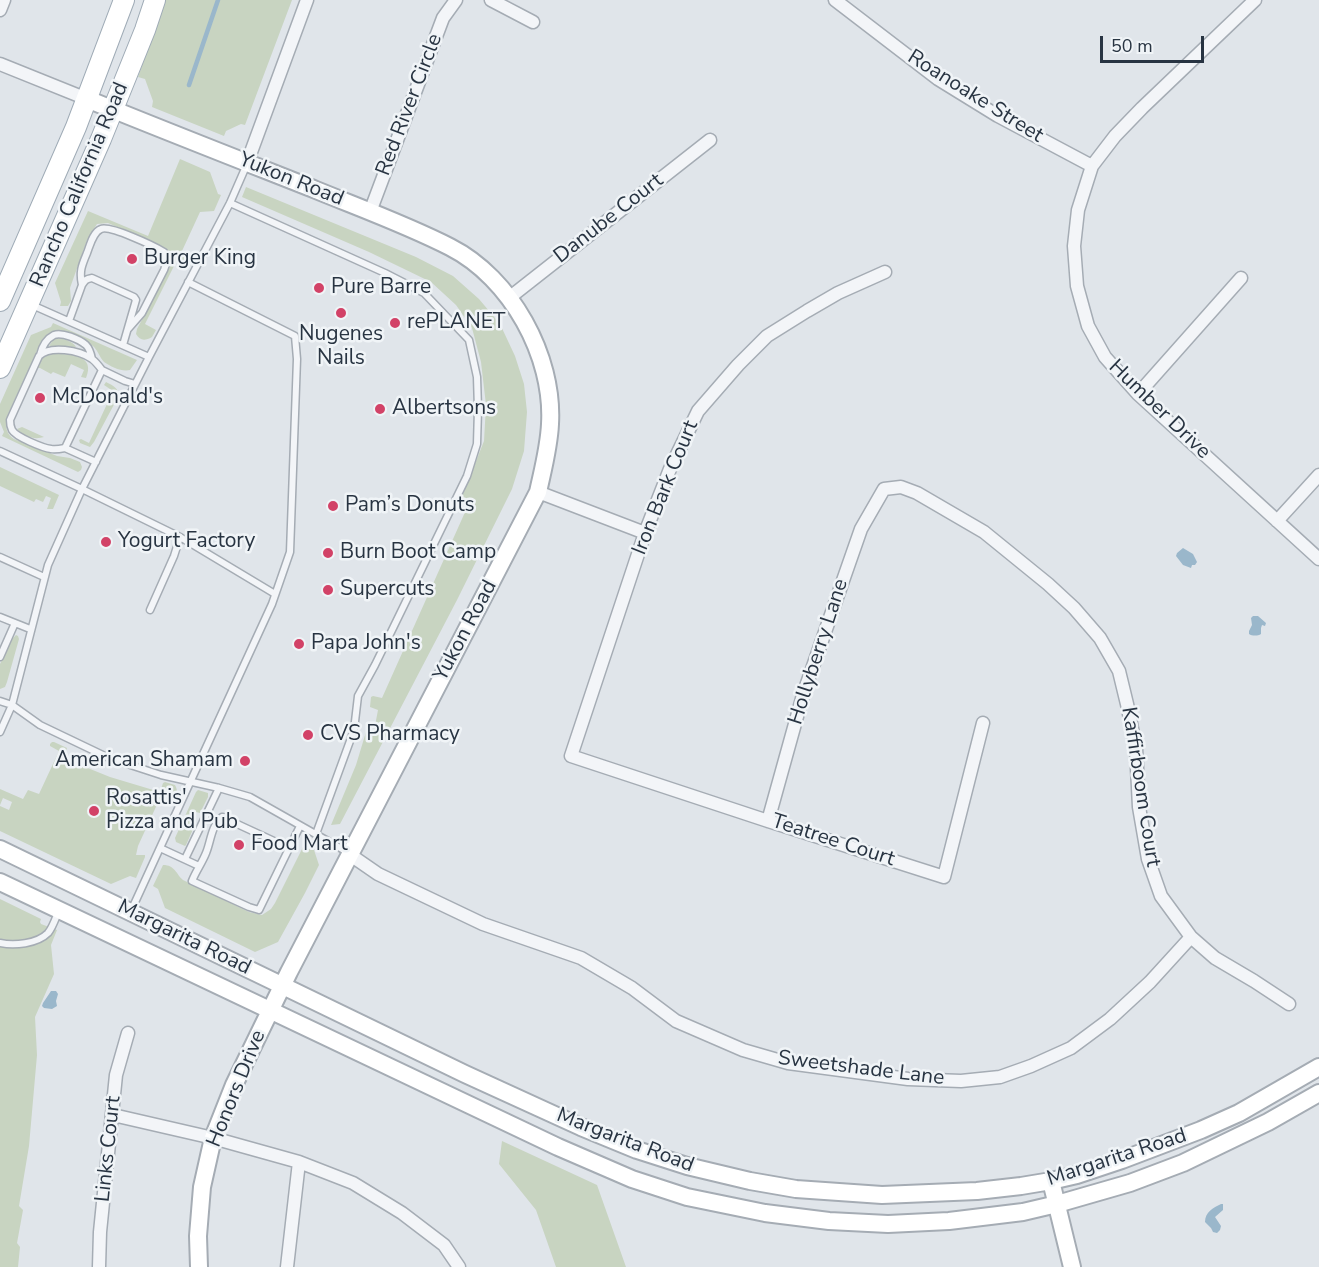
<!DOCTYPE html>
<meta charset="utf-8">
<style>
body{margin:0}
#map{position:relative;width:1319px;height:1267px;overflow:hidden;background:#e0e5ea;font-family:"Nunito Sans",sans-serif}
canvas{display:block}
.scale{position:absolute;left:1100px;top:36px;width:104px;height:27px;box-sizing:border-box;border:3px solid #283442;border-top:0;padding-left:8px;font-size:18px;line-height:21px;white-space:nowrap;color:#283442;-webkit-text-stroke:4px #f0f4f7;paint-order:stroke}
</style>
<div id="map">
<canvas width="1319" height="1267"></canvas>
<div class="scale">50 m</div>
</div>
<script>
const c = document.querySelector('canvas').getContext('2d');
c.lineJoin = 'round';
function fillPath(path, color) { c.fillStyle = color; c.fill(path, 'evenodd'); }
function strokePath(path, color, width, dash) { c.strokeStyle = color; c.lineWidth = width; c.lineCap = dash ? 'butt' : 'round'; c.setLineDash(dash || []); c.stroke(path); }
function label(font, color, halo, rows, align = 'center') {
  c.font = font + ' "Nunito Sans",sans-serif'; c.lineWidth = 5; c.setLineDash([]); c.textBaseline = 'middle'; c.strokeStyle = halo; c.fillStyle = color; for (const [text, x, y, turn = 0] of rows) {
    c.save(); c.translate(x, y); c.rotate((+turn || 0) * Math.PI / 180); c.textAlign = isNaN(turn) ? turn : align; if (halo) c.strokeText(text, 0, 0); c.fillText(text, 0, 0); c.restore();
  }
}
const green = new Path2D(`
 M 165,0 L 292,0 L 245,125 L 241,124 L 226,131 L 224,136 L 152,107 L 153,101 L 145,79 L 138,77 Z
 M 180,159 L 210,172 L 218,194 L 221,195 L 214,211 L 200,212 L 182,251 L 192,253 L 188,262 L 178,258 L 145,324 L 156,330 L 152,337 C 145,341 140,341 136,334 L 137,329 L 171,265 L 172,259 L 167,250 L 162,247 L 108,223 L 97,224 L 87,240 L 70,288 L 71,301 L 68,306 L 60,306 L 61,302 L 55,283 L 88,211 L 148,236 Z
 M 246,187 L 416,257 L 453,276 L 479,299 L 500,324 L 515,356 L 524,384 L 527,412 L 524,451 L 512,489 L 457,600 L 340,824 L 331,825 L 356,765 L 366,732 L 369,730 L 374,731 L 378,710 L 370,707 L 371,697 L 373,696 L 382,698 L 470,501 L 463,498 L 463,494 L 484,441 L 486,405 L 481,362 L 472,328 L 456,305 L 431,282 L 369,252 L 242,197 Z
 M 53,323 L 137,360 L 130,370 C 122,372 111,367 104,362 C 100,358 98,351 94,347 C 80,334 54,322 41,342 L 6,419 C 6,428 6,434 14,439 L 57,456 L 70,458 L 80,462 L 82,467 L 81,470 L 78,472 L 2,436 L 4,432 L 0,422 L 0,404 L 31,335 L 51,327 Z
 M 57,338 C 63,338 74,342 76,347 L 49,346 L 53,340 Z
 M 48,354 C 64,354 97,352 86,378 L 81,377 L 84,370 L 71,364 L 65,377 L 53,372 L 51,374 L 40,368 L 38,368 L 42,359 Z
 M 106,382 C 114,386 119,388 118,397 L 94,442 L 90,447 L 80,443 L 79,440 L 81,439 L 89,443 L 113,391 L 104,385 Z
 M 22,427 L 44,437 C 35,440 24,437 17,429 Z
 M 0,467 L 59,495 L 53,509 L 47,509 L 51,498 L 46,496 L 43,502 L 36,499 L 34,502 L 0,486 Z
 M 16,635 L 18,636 L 19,639 L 7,682 L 5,687 L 0,689 L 0,664 L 13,638 Z
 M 52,742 L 54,742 L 67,748 L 63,758 L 110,777 L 160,792 L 163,783 L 165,782 L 175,785 C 182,798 168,796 160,798 L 138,846 L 136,855 L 145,855 L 145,857 L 136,878 L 130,876 L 111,884 L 0,831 L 0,806 L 9,810 L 12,802 L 3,798 L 0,805 L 0,789 L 23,799 L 28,790 L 39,794 L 59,751 L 50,746 L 50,744 Z
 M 198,790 L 208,793 L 208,797 L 200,813 L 196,812 L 191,825 L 194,827 L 186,845 L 185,846 L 176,842 L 175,838 L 196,792 Z
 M 307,839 L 316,844 L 314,850 L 319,865 L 305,893 L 278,942 L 255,952 L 165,908 L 158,889 L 153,886 L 163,865 C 175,865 176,874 183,880 L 249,912 L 262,915 L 271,909 L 275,903 Z
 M 0,899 L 41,919 L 40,922 L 41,924 L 57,930 L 51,945 L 54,974 L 35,1017 L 37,1055 L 29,1146 L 19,1206 L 23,1210 L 17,1243 L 20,1247 L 18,1267 L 0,1267 Z
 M 502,1141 L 597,1185 L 626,1267 L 556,1267 L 536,1210 L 499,1164 Z`);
const water = new Path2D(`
 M 1183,548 L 1193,554 L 1197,562 L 1195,565 L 1192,565 L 1191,568 L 1183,565 L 1176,556 L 1177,553 Z
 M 1253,616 L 1258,616 L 1266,623 L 1265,626 L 1262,625 L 1261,628 L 1261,634 C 1258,636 1252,636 1249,634 L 1249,631 L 1252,625 L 1251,618 Z
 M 51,991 L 56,991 L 58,994 L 56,1001 L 57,1006 L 52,1009 L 44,1008 L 42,1006 L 43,1003 Z
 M 1221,1204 L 1223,1204 L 1223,1210 L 1215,1217 L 1221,1226 L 1220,1230 L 1217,1233 L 1213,1232 L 1211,1228 L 1205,1222 C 1205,1212 1213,1208 1221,1204 Z`);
const stream = new Path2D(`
 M 189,85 L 218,0`);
const lane = new Path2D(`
 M 230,203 L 385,273 L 424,293 L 469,340 L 477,377 L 478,409 L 477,444 L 467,476 L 375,665 L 358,696 L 354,730 L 316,834
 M 82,285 C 79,271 82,265 87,253 C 90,245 93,232 101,229 C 110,225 154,246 164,252 C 168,258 167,263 164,270 L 142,313 L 128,329
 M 32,305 L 149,357
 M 69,321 L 82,285 C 85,280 86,279 92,278 L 134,297 L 136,300 L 123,345
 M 40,355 C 42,347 46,339 54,335 C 62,332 79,339 86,345 C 90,349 91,354 92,359
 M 65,448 C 60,449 55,450 51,449 C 43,448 16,437 12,430 C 10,426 10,424 10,420 L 39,356 C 50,345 79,350 92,359 C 96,362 99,366 102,370
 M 0,451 L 82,489 L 180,537 L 275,594
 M 96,462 L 65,448 L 102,370 L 125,381 L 135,384
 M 0,557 L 44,577
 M 150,610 L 174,556 L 180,537
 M 0,617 L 30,629
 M 0,657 L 15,623
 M 0,701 L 12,705 L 40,725 L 109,758 L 161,775 L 219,788 L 250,797 L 349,853
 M 0,732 L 12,705 L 48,565 L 82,489 L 149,357 L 230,203 L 247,164
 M 160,848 L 199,866
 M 289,848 L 235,823 L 228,818 L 222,817 C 211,826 211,841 206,853 C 202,863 196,871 192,881 L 249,907 L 259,910 L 300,826
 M 185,859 L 219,788
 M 131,911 L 272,604 L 290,552 L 297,359 L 295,336 L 188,282
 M 0,943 C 14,946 37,944 48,933 C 53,927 56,917 59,910`);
const street = new Path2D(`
 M 491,0 L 533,22
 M 835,0 L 938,79 L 998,116 L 1092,166
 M 1255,0 L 1142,108 L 1115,136 L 1092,166 L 1078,210 L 1074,246 L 1077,286 L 1088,326 L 1105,357 L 1138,394 L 1319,559
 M 0,10 L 4,0
 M 0,64 L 87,99
 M 247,163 L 307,0
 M 370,212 L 443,18 L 456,0
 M 885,272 L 838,293 L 807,311 L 767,336 L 738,365 L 698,411 L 670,469 L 645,533 L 571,756 L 768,821 L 944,877 L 983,723
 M 509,298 L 710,140
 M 1138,394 L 1241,278
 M 538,492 L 645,533
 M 1277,521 L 1319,475
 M 768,821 L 803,695 L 861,529 L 884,489 L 901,487 L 917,493 L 984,532 L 1048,584 L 1074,608 L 1100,638 L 1119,671 L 1127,704 L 1136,748 L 1139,807 L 1148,859 L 1161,896 L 1191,937 L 1215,958 L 1254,981 L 1289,1004
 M 349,854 L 378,874 L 483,924 L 581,958 L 632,988 L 676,1021 L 743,1050 L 788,1063 L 908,1079 L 961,1081 L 1000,1077 L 1031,1066 L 1071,1048 L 1110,1019 L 1150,982 L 1191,937
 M 113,1115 L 213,1138 L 299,1162 L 353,1183 L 402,1213 L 444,1245 L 459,1267
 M 99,1267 L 100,1232 L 116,1075 L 128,1033
 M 287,1267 L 299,1162`);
const secondary = new Path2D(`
 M 87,99 C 163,130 240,160 316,190 C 360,208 407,225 450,247 C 511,278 554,356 550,424 C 549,447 543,469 538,492 L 289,972 L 234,1085 L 213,1138 L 202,1187 L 198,1236 L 199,1267
 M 0,849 L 465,1074 L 581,1127 L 637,1150 L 687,1166 L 750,1181 L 796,1189 L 882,1195 L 977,1191 L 1021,1186 L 1051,1181 L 1077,1175 L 1122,1160 L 1201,1130 L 1239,1113 L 1319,1067
 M 0,882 L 558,1147 L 632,1179 L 687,1197 L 765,1213 L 829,1221 L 888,1224 L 949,1221 L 1023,1212 L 1057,1204 L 1130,1183 L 1183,1163 L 1268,1122 L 1319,1093
 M 1051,1181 L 1072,1267`);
const primary = new Path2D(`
 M 0,301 L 76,127 L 124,0
 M 0,368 L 101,139 L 145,30 L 155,0`);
const markers = [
 [132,259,6,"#d24267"],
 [319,288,6,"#d24267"],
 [341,313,6,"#d24267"],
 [395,323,6,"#d24267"],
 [40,398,6,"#d24267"],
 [380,409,6,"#d24267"],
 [333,506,6,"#d24267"],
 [106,542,6,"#d24267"],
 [328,553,6,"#d24267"],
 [328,590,6,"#d24267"],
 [299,644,6,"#d24267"],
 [308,735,6,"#d24267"],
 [245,761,6,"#d24267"],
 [94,811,6,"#d24267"],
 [239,845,6,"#d24267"]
];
const streetNames = [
 ["Roanoake Street",975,97,32],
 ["Red River Circle",410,105,-69],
 ["Yukon Road",291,180,22],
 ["Rancho California Road",80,185,-67],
 ["Danube Court",609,219,-38],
 ["Humber Drive",1159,410,44],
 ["Iron Bark Court",666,488,-68],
 ["Yukon Road",466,631,-62],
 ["Hollyberry Lane",819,652,-72],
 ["Kaffirboom Court",1140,787,81],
 ["Teatree Court",833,841,18],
 ["Margarita Road",184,938,26],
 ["Sweetshade Lane",861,1069,7],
 ["Honors Drive",237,1089,-68],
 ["Margarita Road",625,1141,21],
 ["Links Court",109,1149,-84],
 ["Margarita Road",1117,1158,-18]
];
const poiNames = [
 ["Burger King",144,259],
 ["Pure Barre",331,288],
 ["rePLANET",407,323],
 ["Nugenes",341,335,"center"],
 ["Nails",341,359,"center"],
 ["McDonald's",52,398],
 ["Albertsons",392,409],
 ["Pam’s Donuts",345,506],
 ["Yogurt Factory",118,542],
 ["Burn Boot Camp",340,553],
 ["Supercuts",340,590],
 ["Papa John's",311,644],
 ["CVS Pharmacy",320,735],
 ["American Shamam",233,761,"right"],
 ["Rosattis'",106,799],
 ["Pizza and Pub",106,823],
 ["Food Mart",251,845]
];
fillPath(green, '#c8d4c1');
fillPath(water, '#9ab7cb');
strokePath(stream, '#9ab7cb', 4.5);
strokePath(lane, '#a5acb4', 9);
strokePath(street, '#a5acb4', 15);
strokePath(secondary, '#a5acb4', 20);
strokePath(primary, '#9fabb6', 22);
strokePath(lane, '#f3f5f8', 6);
strokePath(street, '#f3f5f8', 12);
strokePath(secondary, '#fff', 16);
strokePath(primary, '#fff', 20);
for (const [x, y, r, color] of markers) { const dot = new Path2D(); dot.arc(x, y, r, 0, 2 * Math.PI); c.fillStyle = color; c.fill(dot); strokePath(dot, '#f0f4f7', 2); }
label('21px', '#283442', '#f0f4f7', streetNames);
label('21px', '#283442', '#f0f4f7', poiNames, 'left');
</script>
